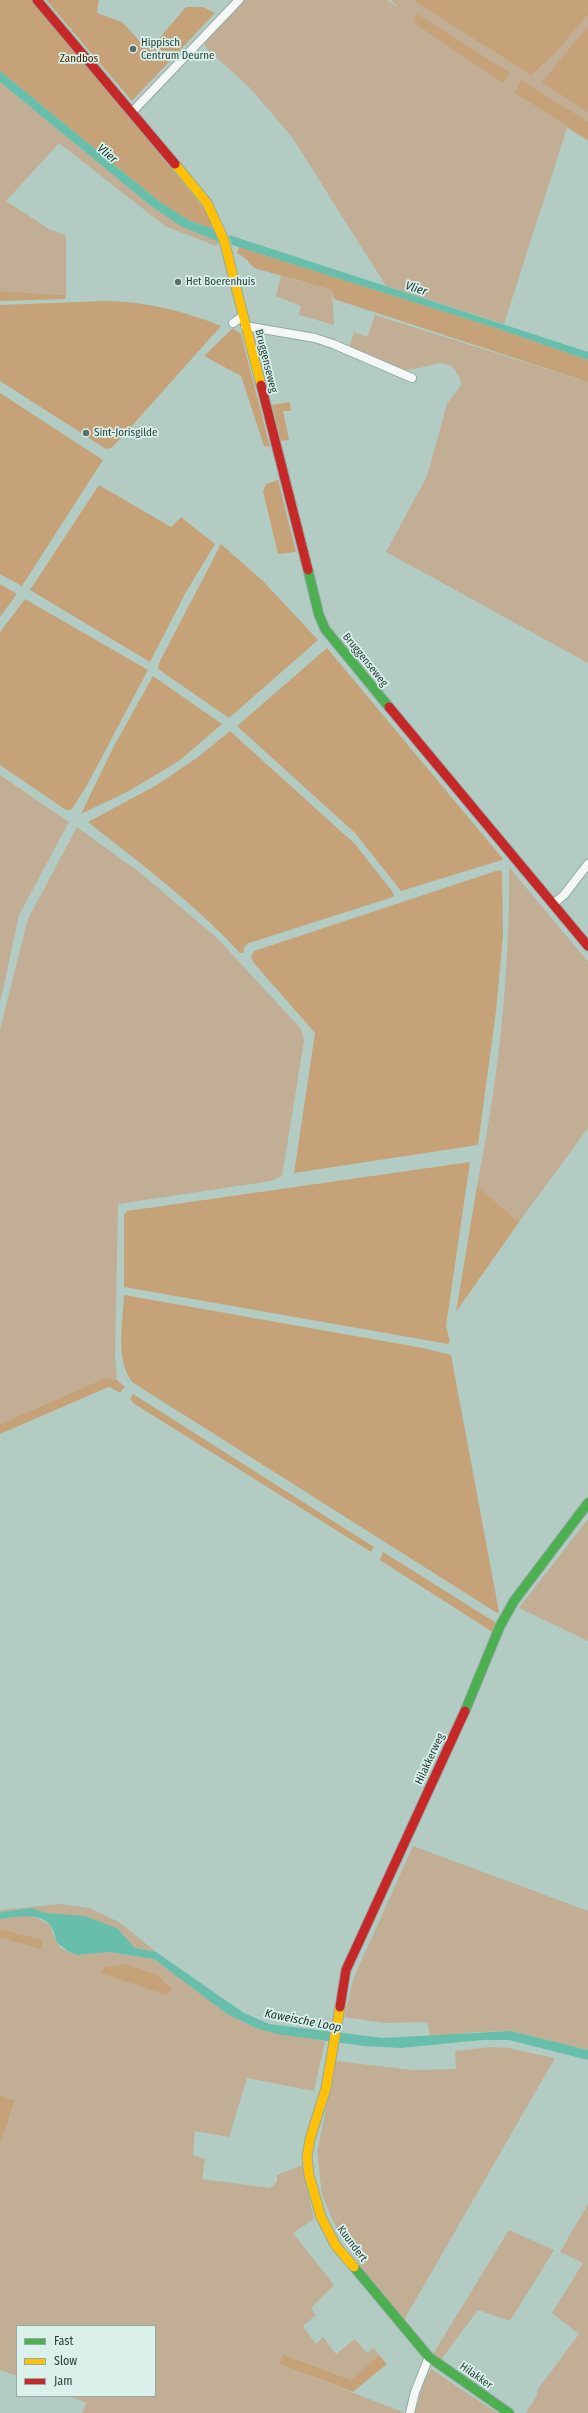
<!DOCTYPE html>
<style>
body{margin:0}
#map{position:relative;width:588px;height:2413px;overflow:hidden;background:#b2ccc4;font-family:"Fira Sans Condensed",sans-serif}
canvas{display:block}
.legend{position:absolute;left:16px;top:2325px;width:140px;height:72px;box-sizing:border-box;background:#d9f1ea;border:1px solid #94aaa4;margin:0;padding:5px 7px;list-style:none;font-size:12px;color:#2c3f3a}
.legend li{display:flex;align-items:center;gap:8px;height:20px}
.legend b{width:20px;border:1px solid #94aaa4}
</style>
<div id="map">
<canvas width="588" height="2413"></canvas>
<ul class="legend">
<li><b style="height:5px;background:#4caf50"></b>Fast</li>
<li><b style="height:5px;background:#ffc107"></b>Slow</li>
<li><b style="height:5px;background:#c62828"></b>Jam</li>
</ul>
</div>
<script>
const c = document.querySelector('canvas').getContext('2d');
c.lineJoin = 'round';
function fillPath(path, color) { c.fillStyle = color; c.fill(path, 'evenodd'); }
function strokePath(path, color, width, dash) { c.strokeStyle = color; c.lineWidth = width; c.lineCap = dash ? 'butt' : 'round'; c.setLineDash(dash || []); c.stroke(path); }
function label(font, color, halo, rows, align = 'center') {
  c.font = font + ' "Fira Sans Condensed",sans-serif'; c.lineWidth = 3.5; c.setLineDash([]); c.textBaseline = 'middle'; c.strokeStyle = halo; c.fillStyle = color; for (const [text, x, y, turn = 0] of rows) {
    c.save(); c.translate(x, y); c.rotate((+turn || 0) * Math.PI / 180); c.textAlign = isNaN(turn) ? turn : align; if (halo) c.strokeText(text, 0, 0); c.fillText(text, 0, 0); c.restore();
  }
}
const green = new Path2D(`
 M 245,0 L 387,0 L 397,7 L 391,0 L 588,0 L 588,141 L 567,128 L 504,324 L 386,286 L 292,137 L 250,88 L 206,48 L 204,41 Z
 M 0,82 L 151,206 L 191,230 L 219,242 L 216,246 L 165,226 L 59,143 L 6,201 L 49,229 L 66,236 L 66,295 L 0,291 Z
 M 281,276 L 332,290 L 334,325 L 299,315 L 301,306 L 276,296 Z
 M 375,315 L 588,382 L 588,663 L 386,552 L 427,476 L 447,404 L 462,384 C 449,345 425,375 400,369 C 383,366 365,355 349,348 L 354,332 L 367,337 Z
 M 0,775 L 69,822 L 19,915 L 0,1003 Z
 M 77,827 L 143,875 L 218,939 L 301,1029 L 304,1041 L 282,1176 L 271,1181 L 118,1204 L 115,1357 L 117,1377 L 116,1379 L 105,1378 L 0,1424 L 0,1029 L 28,919 Z
 M 509,867 L 588,962 L 588,1128 L 519,1222 L 477,1186 C 498,1081 510,975 509,867 Z
 M 588,1519 L 588,1641 L 519,1608 Z
 M 413,1846 L 588,1911 L 588,2050 L 511,2031 L 475,2032 L 430,2037 L 427,2022 L 385,2023 L 344,2017 L 354,1977 Z
 M 61,1904 L 89,1908 L 119,1922 L 156,1952 L 135,1948 L 117,1928 L 64,1915 L 46,1913 L 31,1908 L 0,1912 L 0,1910 Z
 M 31,1915 L 50,1925 L 55,1939 L 61,1948 L 69,1952 L 79,1955 L 109,1952 L 154,1959 L 227,2013 L 245,2023 L 256,2028 L 325,2041 L 314,2091 L 247,2078 L 229,2137 L 195,2131 L 193,2155 L 205,2159 L 202,2179 L 270,2188 L 277,2182 L 277,2175 L 302,2165 L 314,2219 L 293,2233 L 334,2285 L 311,2308 L 316,2315 L 303,2326 L 316,2344 L 323,2337 L 336,2354 L 355,2339 L 367,2353 L 374,2348 L 379,2355 L 351,2380 L 284,2354 L 279,2364 L 405,2413 L 82,2413 L 86,2403 L 70,2396 L 155,2396 L 155,2326 L 17,2326 L 17,2376 L 0,2370 L 0,2145 L 15,2102 L 0,2095 L 0,1919 Z
 M 491,2047 L 508,2048 L 555,2058 L 404,2320 L 370,2279 L 338,2232 L 322,2195 L 317,2152 L 336,2061 L 412,2070 L 456,2069 L 455,2051 Z
 M 588,2204 L 588,2413 L 526,2413 L 537,2395 L 538,2389 L 579,2334 L 552,2313 L 583,2263 L 560,2252 Z
 M 509,2230 L 554,2250 L 510,2321 L 478,2310 L 440,2361 L 433,2354 Z
 M 431,2369 L 488,2407 L 498,2413 L 415,2413 L 423,2384 Z`);
const forest = new Path2D(`
 M 0,0 L 35,0 L 205,210 L 216,230 L 190,221 L 160,202 L 0,71 Z
 M 46,0 L 99,0 L 97,13 L 122,22 L 146,48 L 157,41 L 186,7 L 203,7 L 215,13 L 132,101 Z
 M 413,0 L 588,0 L 588,14 L 557,51 L 531,75 Z
 M 417,14 L 510,73 L 503,83 L 413,22 Z
 M 588,26 L 588,112 L 542,82 Z
 M 521,80 L 588,122 L 588,139 L 515,93 Z
 M 239,247 L 496,328 L 588,360 L 588,382 L 334,299 L 332,290 L 254,268 L 246,259 L 237,253 Z
 M 0,291 L 66,295 L 66,296 L 65,299 L 0,301 Z
 M 104,301 C 144,301 184,311 221,326 L 122,437 L 111,448 L 106,449 L 0,381 L 0,305 Z
 M 233,328 L 241,334 L 270,447 L 264,446 L 241,376 L 204,356 Z
 M 0,393 L 103,460 L 22,586 L 0,574 Z
 M 290,402 L 291,411 L 283,411 L 289,440 L 281,441 L 272,405 Z
 M 278,480 L 296,552 L 278,554 L 263,491 L 266,484 Z
 M 99,485 L 171,527 L 181,517 L 215,544 L 186,592 L 150,662 L 30,590 Z
 M 221,544 L 263,581 L 318,640 L 229,718 L 158,669 L 159,663 Z
 M 0,584 L 17,594 L 0,617 Z
 M 25,599 L 148,670 L 86,787 L 71,810 L 66,810 L 0,765 L 0,632 Z
 M 327,648 L 503,859 L 502,860 L 401,891 L 355,833 L 237,726 Z
 M 153,676 L 222,724 L 179,761 L 127,792 L 81,814 L 114,746 Z
 M 230,731 L 355,844 L 392,891 L 394,895 L 393,897 L 249,943 L 245,946 L 243,953 L 240,953 C 195,904 141,864 88,822 L 157,785 L 198,757 Z
 M 499,870 L 502,872 L 503,936 L 496,1011 L 478,1145 L 294,1173 L 315,1033 L 253,962 L 251,957 L 254,951 Z
 M 470,1162 L 446,1326 L 450,1342 L 448,1344 L 124,1287 L 124,1215 L 127,1211 Z
 M 477,1186 L 519,1222 L 456,1312 Z
 M 124,1295 L 423,1348 L 451,1355 L 499,1612 L 497,1613 L 132,1382 C 115,1359 123,1322 124,1295 Z
 M 105,1378 L 116,1379 L 125,1387 L 120,1393 L 110,1387 L 106,1388 L 0,1434 L 0,1424 Z
 M 133,1394 L 374,1547 L 371,1552 L 133,1403 L 130,1399 Z
 M 383,1552 L 498,1624 L 494,1633 L 380,1560 Z
 M 0,1929 L 42,1940 L 41,1949 L 0,1937 Z
 M 126,1964 L 157,1975 L 172,1989 L 167,1995 L 101,1973 L 105,1967 Z
 M 0,2095 L 15,2101 L 0,2145 Z
 M 283,2354 L 351,2380 L 379,2355 L 387,2364 L 353,2392 L 279,2364 Z`);
const water = new Path2D(`
 M 0,71 L 160,202 L 190,221 L 216,230 L 219,242 L 181,226 L 151,206 L 0,82 Z
 M 229,235 L 588,352 L 588,360 L 496,328 L 232,245 Z
 M 31,1908 L 46,1913 L 85,1916 L 117,1928 L 135,1948 L 156,1952 L 244,2013 L 269,2024 L 383,2038 L 511,2031 L 588,2050 L 588,2060 L 509,2040 L 481,2040 L 401,2048 L 364,2046 L 277,2034 L 256,2028 L 227,2014 L 154,1959 L 109,1952 L 79,1955 L 69,1952 L 56,1942 C 55,1938 55,1934 53,1930 C 44,1910 16,1917 0,1919 L 0,1912 Z`);
const street = new Path2D(`
 M 132,112 L 239,0
 M 233,323 L 243,316
 M 245,326 L 315,338 L 333,344 L 412,378
 M 553,904 L 564,895 L 588,864
 M 410,2413 L 415,2392 L 429,2357`);
const fast = new Path2D(`
 M 308,570 L 319,615 L 325,629 L 389,707
 M 465,1711 L 500,1626 L 514,1601 L 588,1503
 M 354,2267 L 429,2357 L 509,2413`);
const slow = new Path2D(`
 M 175,164 L 207,203 L 224,240 L 261,385
 M 340,2007 L 326,2088 L 310,2139 L 307,2157 L 309,2175 L 321,2217 L 336,2246 L 354,2267`);
const jam = new Path2D(`
 M 37,0 L 175,164
 M 261,385 L 308,570
 M 389,707 L 588,946
 M 340,2007 L 346,1970 L 465,1711`);
const markers = [
 [133,49,4,"#5b706a"],
 [178,282,4,"#5b706a"],
 [86,433,4,"#5b706a"]
];
const poiNames = [
 ["Hippisch",141,43],
 ["Centrum Deurne",141,56],
 ["Het Boerenhuis",186,282],
 ["Sint-Jorisgilde",94,433]
];
const parkNames = [
 ["Zandbos",79,59]
];
const streetNames = [
 ["Bruggenseweg",266,361,76],
 ["Bruggenseweg",365,660,51],
 ["Hilakkerweg",430,1759,-65],
 ["Kuundert",352,2244,53],
 ["Hilakker",476,2376,35]
];
const waterNames = [
 ["Vlier",107,154,40],
 ["Vlier",416,289,18],
 ["Kaweische Loop",303,2021,11]
];
fillPath(green, '#c1ae94');
fillPath(forest, '#c6a278');
fillPath(water, '#66beab');
strokePath(street, '#95a9a4', 10);
strokePath(fast, '#95a9a4', 11);
strokePath(slow, '#95a9a4', 11);
strokePath(jam, '#95a9a4', 11);
strokePath(street, '#f3f7f6', 8);
strokePath(fast, '#4caf50', 9);
strokePath(slow, '#ffc107', 9);
strokePath(jam, '#c62828', 9);
for (const [x, y, r, color] of markers) { const dot = new Path2D(); dot.arc(x, y, r, 0, 2 * Math.PI); c.fillStyle = color; c.fill(dot); strokePath(dot, '#d9f1ea', 1.5); }
label('11px', '#2c3f3a', '#d9f1ea', poiNames, 'left');
label('11px', '#432103', '#d9f1ea', parkNames);
label('11px', '#2c3f3a', '#d9f1ea', streetNames);
label('italic 12px', '#1a332d', '#d9f1ea', waterNames);
</script>
